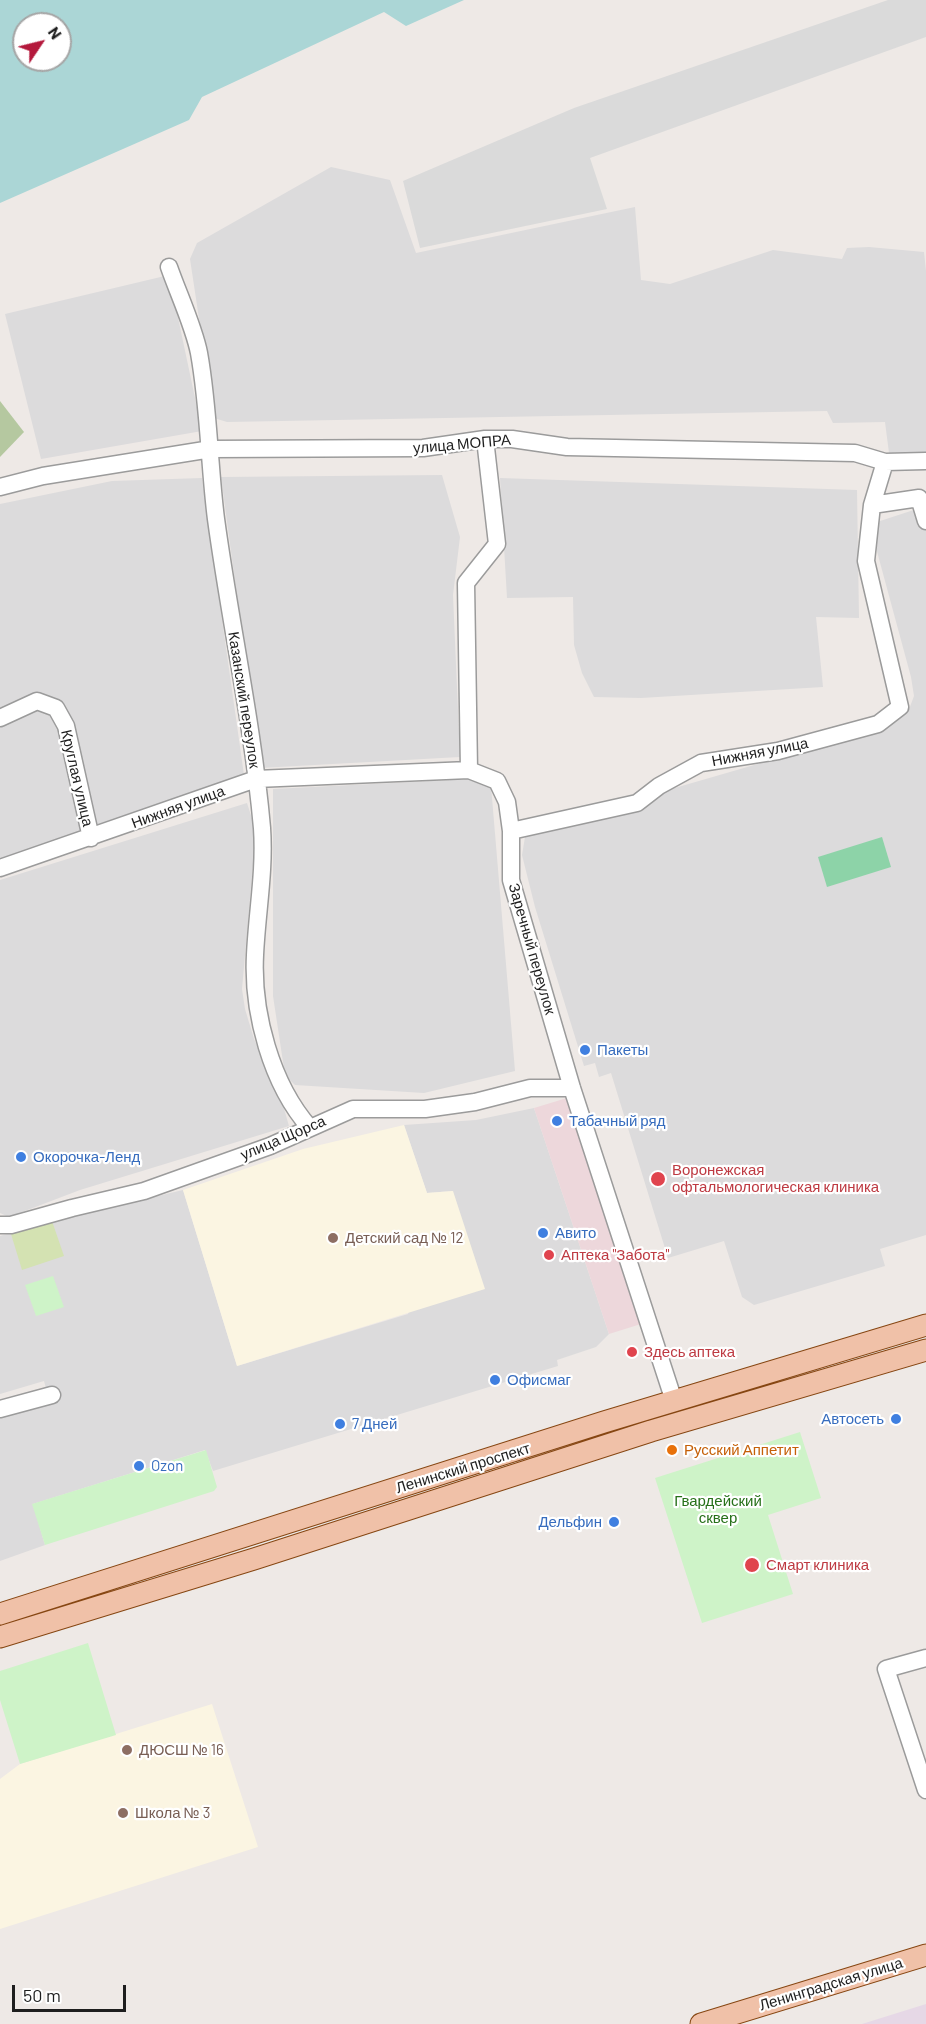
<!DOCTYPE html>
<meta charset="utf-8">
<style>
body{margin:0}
#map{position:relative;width:926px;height:2024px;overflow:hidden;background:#eee9e6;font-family:Barlow,sans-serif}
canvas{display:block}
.north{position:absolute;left:12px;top:12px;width:60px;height:60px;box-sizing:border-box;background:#fff;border:2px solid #a5a5a5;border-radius:50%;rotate:55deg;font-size:16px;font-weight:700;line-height:24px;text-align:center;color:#1e1e1e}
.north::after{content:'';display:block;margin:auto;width:21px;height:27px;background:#b4193c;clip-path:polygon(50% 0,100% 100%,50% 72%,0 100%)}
.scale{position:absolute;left:12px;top:1985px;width:114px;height:27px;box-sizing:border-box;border:3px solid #1e1e1e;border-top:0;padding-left:8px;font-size:18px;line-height:21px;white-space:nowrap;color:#1e1e1e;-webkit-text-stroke:4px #fff;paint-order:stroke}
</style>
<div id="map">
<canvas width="926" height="2024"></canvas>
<div class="north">N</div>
<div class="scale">50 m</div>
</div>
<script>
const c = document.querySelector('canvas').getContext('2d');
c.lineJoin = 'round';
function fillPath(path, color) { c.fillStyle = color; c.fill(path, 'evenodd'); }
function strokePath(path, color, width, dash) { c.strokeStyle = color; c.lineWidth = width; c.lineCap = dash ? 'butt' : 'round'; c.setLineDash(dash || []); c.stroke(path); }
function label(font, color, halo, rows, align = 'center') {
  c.font = font + ' Barlow,sans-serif'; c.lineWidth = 4.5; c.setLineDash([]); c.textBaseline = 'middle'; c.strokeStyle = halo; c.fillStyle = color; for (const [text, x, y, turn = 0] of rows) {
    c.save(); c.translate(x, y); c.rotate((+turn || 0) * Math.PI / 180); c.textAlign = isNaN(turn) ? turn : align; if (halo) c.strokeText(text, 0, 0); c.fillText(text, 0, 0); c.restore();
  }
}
const residential = new Path2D(`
 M 331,167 L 390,180 L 416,253 L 635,207 L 641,280 L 670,284 L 773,250 L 842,259 L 847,248 L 869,247 L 924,252 L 926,271 L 926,455 L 889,453 L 885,422 L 833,423 L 827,411 L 227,422 L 214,418 L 190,259 L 197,243 Z
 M 169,275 L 202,431 L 41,459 L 5,314 Z
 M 442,475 L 460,537 L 453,595 L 460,757 L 260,768 L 221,477 Z
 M 202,478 L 244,775 L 0,860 L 0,504 L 112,481 Z
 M 500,478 L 857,490 L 859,618 L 816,617 L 823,687 L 641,698 L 594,697 L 582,673 L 574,645 L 573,597 L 507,598 Z
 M 926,506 L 926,1235 L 880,1249 L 885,1266 L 754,1305 L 742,1297 L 724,1241 L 668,1258 L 611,1073 L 599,1077 L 595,1063 L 584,1066 L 535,907 L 522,855 L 526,831 L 889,726 L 908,712 L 914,696 L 911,677 L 872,533 L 877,522 Z
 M 470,779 L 491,786 L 515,1071 L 424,1093 L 295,1085 L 285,1075 L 273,996 L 273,789 Z
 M 247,803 L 256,831 L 242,989 L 245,1009 L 254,1039 L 281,1098 L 289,1126 L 80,1190 L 9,1217 L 0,1213 L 0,880 Z
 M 534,1108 L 609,1334 L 596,1347 L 557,1360 L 558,1366 L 213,1471 L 205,1450 L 33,1504 L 45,1545 L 0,1561 L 0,1414 L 49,1399 L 44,1381 L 0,1394 L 0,1236 L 52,1221 L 183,1190 L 237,1366 L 408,1314 L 452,1191 L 427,1193 L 404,1125 L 476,1120 Z`);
const commercial = new Path2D(`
 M 567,1098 L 641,1324 L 609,1334 L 534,1108 Z`);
const industrial = new Path2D(`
 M 926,2004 L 926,2024 L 862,2024 Z`);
const education = new Path2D(`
 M 404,1125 L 427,1193 L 453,1191 L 485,1289 L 237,1366 L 183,1190 L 303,1149 Z
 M 212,1704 L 258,1847 L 0,1929 L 0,1779 L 20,1764 Z`);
const grass = new Path2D(`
 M 52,1221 L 64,1256 L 22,1270 L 11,1234 Z`);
const forest = new Path2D(`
 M 0,401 L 24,432 L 0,457 Z`);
const park = new Path2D(`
 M 53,1276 L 64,1307 L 36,1316 L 25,1285 Z
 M 800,1432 L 821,1498 L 768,1515 L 793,1594 L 702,1623 L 655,1478 Z
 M 206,1450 L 217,1487 L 214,1491 L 45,1545 L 32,1504 Z
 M 88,1643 L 116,1735 L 20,1764 L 0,1700 L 0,1671 Z`);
const pitch = new Path2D(`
 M 882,837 L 891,867 L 827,887 L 818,857 Z`);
const parking = new Path2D(`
 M 888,0 L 926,0 L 926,37 L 590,158 L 607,209 L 420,248 L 403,181 L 574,108 Z`);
const water = new Path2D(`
 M 0,0 L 464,0 L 406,26 L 384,12 L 202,97 L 189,120 L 0,203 ZM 24,24 L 60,24 L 60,60 L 24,60 Z`);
const minor = new Path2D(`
 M 169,267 C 178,293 194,327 199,353 C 209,408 209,464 216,519 C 230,622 253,725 262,828 C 265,871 257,912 255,955 C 252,1012 271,1084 310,1128
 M 485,439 L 497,544 L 466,583 L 469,770 L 497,781 L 507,802 L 511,831 L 511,880 L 572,1088 L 674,1401
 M 0,487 L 43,476 L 211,449 L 423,448 L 485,439 L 512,439 L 567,447 L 855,453 L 885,462 L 926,461
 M 872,505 L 919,498 L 926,521
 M 0,718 L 37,701 L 56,708 L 66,726 L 91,838
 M 511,831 L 637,803 L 659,786 L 701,763 L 778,751 L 878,724 L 900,707 L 866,561 L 872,505 L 885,462
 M 0,868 L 256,779 L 469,770
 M 0,1225 L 11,1225 L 72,1208 L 144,1191 L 270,1146 L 353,1109 L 425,1109 L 475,1102 L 530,1088 L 572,1088
 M 0,1409 L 52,1395
 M 926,1658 L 886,1669 L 926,1790`);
const major = new Path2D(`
 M 0,1614 L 604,1422 L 926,1325
 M 0,1637 L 254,1559 L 651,1431 L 926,1350
 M 701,2024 L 926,1955`);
const markers = [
 [585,1050,6,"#3f7fe0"],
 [557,1121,6,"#3f7fe0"],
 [21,1157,6,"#3f7fe0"],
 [658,1179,8,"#e0444e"],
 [543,1233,6,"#3f7fe0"],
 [333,1238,6,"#8d6e63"],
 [549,1255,6,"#e0444e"],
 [632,1352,6,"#e0444e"],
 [495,1380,6,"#3f7fe0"],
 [896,1419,6,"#3f7fe0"],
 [340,1424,6,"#3f7fe0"],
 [672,1450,6,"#e8710a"],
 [139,1466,6,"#3f7fe0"],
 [614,1522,6,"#3f7fe0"],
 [752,1565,8,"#e0444e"],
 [127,1750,6,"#8d6e63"],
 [123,1813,6,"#8d6e63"]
];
const streetNames = [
 ["улица МОПРА",462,444,-5],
 ["Казанский переулок",244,700,81],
 ["Нижняя улица",760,752,-11],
 ["Круглая улица",77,778,77],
 ["Нижняя улица",178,807,-20],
 ["Заречный переулок",532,949,74],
 ["улица Щорса",283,1138,-23],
 ["Ленинский проспект",463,1468,-17],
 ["Ленинградская улица",831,1984,-17]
];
const shopNames = [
 ["Пакеты",597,1050],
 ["Табачный ряд",569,1121],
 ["Окорочка-Ленд",33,1157],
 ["Авито",555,1233],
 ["Офисмаг",507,1380],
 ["Автосеть",884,1419,"right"],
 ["7 Дней",352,1424],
 ["Ozon",151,1466],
 ["Дельфин",602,1522,"right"]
];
const healthNames = [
 ["Воронежская",672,1170],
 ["офтальмологическая клиника",672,1187],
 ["Аптека \"Забота\"",561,1255],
 ["Здесь аптека",644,1352],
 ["Смарт клиника",766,1565]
];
const educationNames = [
 ["Детский сад № 12",345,1238],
 ["ДЮСШ № 16",139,1750],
 ["Школа № 3",135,1813]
];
const foodNames = [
 ["Русский Аппетит",684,1450]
];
const parkNames = [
 ["Гвардейский",718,1501],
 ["сквер",718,1518]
];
fillPath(residential, '#dcdbdc');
fillPath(commercial, '#edd7db');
fillPath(industrial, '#e6d8e6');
fillPath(education, '#fbf5e2');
fillPath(grass, '#d4e2b2');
fillPath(forest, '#b5c8a0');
fillPath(park, '#cef3c8');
fillPath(pitch, '#8dd3a8');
fillPath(parking, '#dadada');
fillPath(water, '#abd6d6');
strokePath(minor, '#9b9b9b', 19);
strokePath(major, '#864612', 23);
strokePath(minor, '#fff', 16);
strokePath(major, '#f0c1a8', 21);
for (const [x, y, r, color] of markers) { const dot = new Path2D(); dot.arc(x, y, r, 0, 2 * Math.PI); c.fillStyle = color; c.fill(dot); strokePath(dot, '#fff', 2); }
label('15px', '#1e1e1e', '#fff', streetNames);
label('15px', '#366cbe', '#fff', shopNames, 'left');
label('15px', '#be3a42', '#fff', healthNames, 'left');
label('15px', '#785e54', '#fff', educationNames, 'left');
label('15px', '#c56008', '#fff', foodNames, 'left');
label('15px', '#267019', '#fff', parkNames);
</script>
